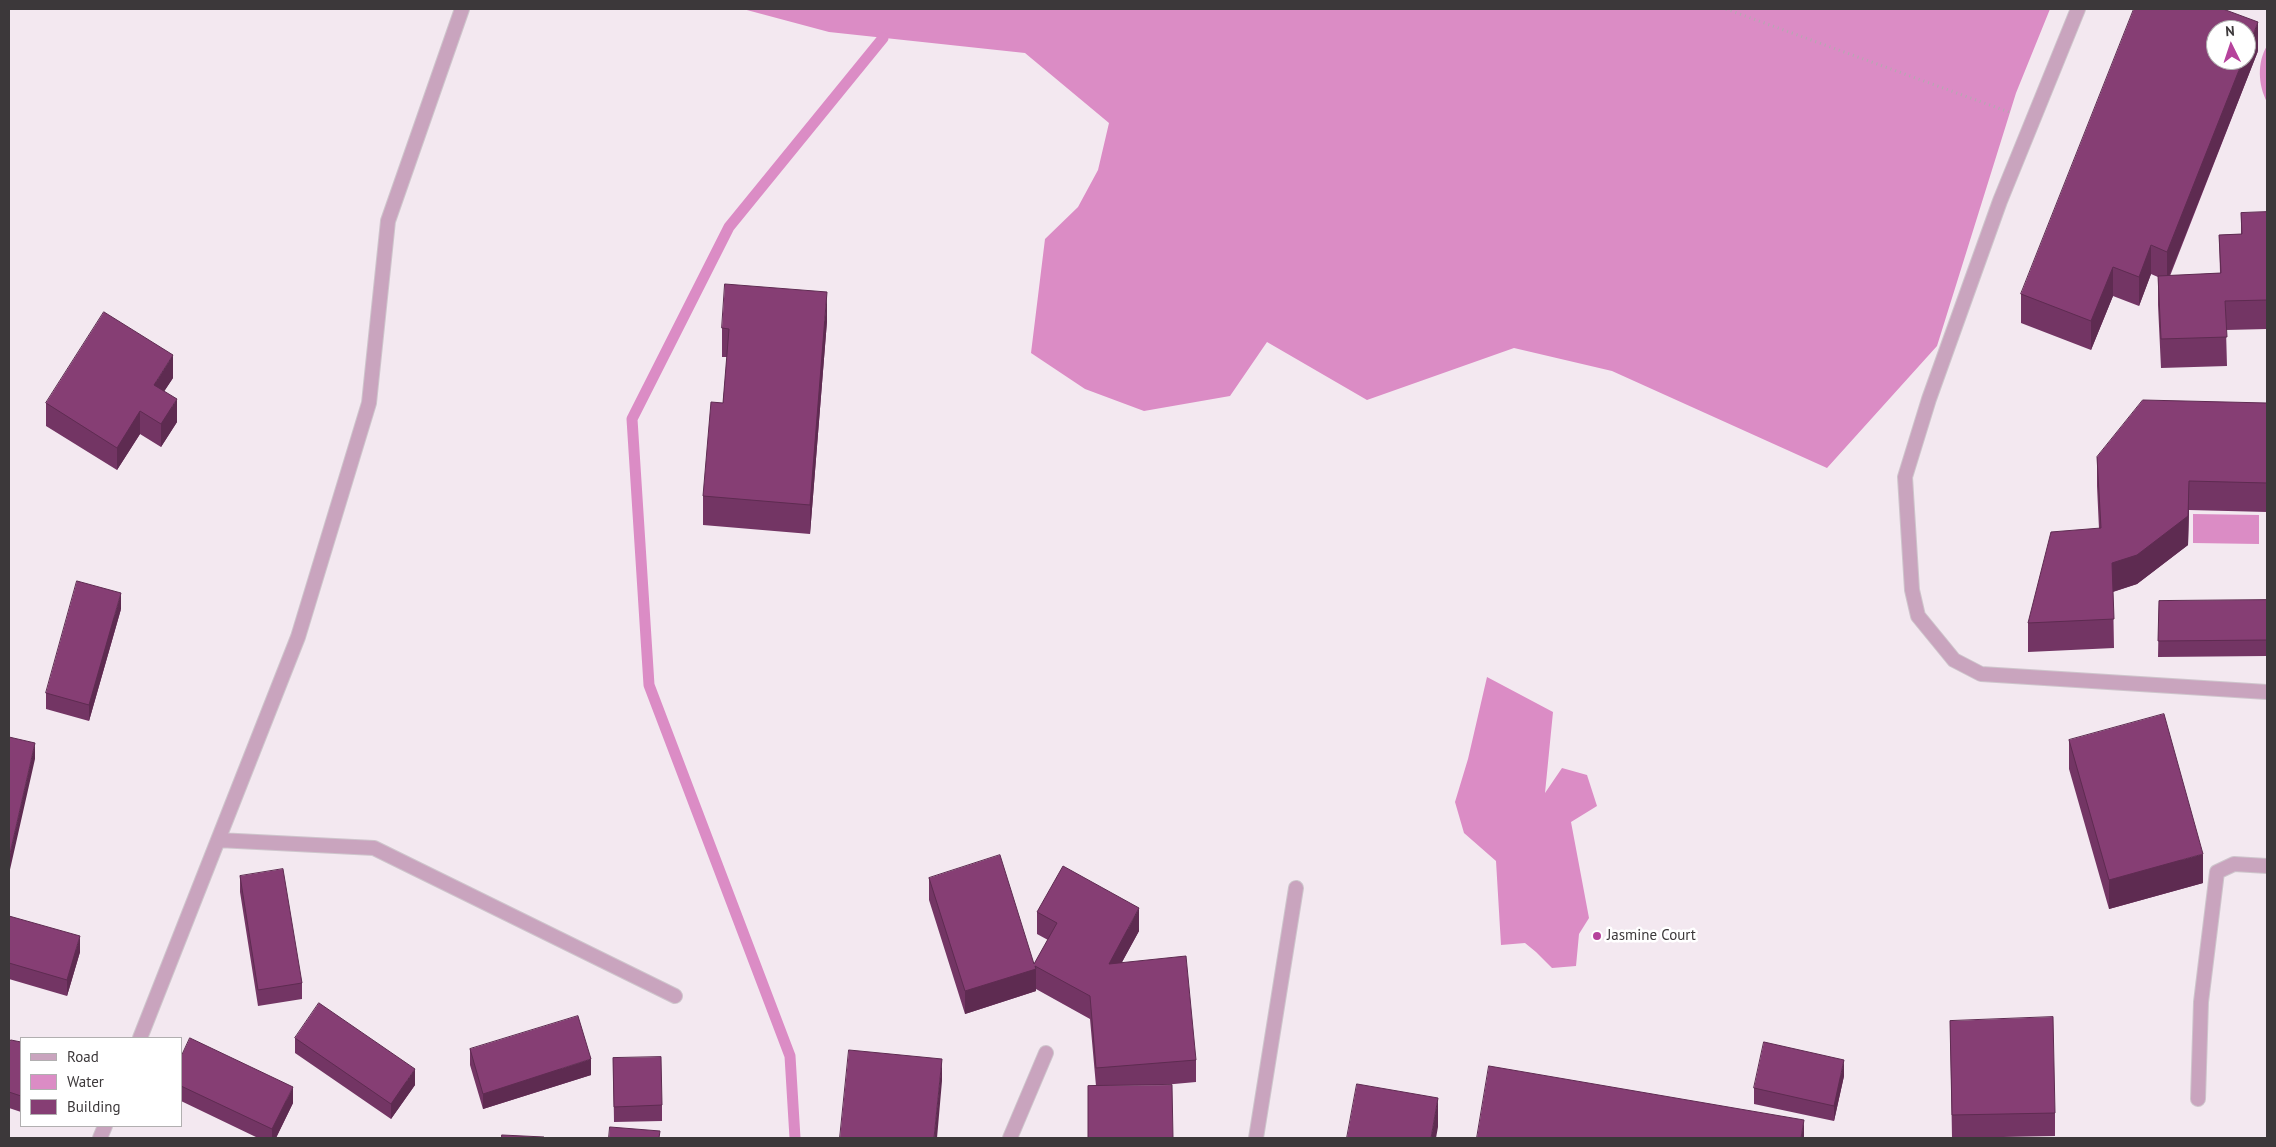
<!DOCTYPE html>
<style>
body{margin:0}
#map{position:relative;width:2276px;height:1147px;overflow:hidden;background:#f3e8f0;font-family:"PT Sans",sans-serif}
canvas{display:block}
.frame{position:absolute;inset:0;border:10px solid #3c383a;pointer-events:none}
.legend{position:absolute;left:20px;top:1037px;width:162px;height:90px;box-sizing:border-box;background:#fff;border:1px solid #b1afb0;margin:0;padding:6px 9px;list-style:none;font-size:15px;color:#3c383a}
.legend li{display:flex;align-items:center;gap:10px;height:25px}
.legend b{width:25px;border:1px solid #b1afb0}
.north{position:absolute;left:2206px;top:20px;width:50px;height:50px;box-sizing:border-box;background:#fff;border:1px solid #b1afb0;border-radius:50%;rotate:356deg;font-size:14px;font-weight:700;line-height:20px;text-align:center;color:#3c383a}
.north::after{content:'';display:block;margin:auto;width:18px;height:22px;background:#b6429c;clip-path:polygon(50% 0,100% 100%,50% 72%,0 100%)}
</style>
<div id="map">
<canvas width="2276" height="1147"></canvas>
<div class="frame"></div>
<ul class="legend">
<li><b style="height:6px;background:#c9a4be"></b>Road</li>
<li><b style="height:14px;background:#db8cc5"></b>Water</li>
<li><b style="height:14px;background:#863e74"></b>Building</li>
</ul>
<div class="north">N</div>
</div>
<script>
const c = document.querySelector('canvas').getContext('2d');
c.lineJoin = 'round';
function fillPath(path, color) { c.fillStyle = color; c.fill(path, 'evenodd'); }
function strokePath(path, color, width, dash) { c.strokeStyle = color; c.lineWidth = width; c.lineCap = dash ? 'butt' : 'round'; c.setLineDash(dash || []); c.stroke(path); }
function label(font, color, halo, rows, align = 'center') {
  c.font = font + ' "PT Sans",sans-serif'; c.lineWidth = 5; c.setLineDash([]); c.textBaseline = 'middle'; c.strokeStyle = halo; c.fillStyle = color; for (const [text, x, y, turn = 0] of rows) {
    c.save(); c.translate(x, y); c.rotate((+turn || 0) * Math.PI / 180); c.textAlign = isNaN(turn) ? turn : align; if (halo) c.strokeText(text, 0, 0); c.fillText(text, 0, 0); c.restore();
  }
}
const water = new Path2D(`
 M 743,9 L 2050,9 L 2016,93 L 1937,346 L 1827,468 L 1612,371 L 1514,348 L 1367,400 L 1267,342 L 1230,396 L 1144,411 L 1085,389 L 1031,353 L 1045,239 L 1078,207 L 1098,170 L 1109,123 L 1025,53 L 829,32 Z
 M 2267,46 L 2267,102 C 2258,85 2257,62 2267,46 Z
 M 2193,514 L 2259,515 L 2259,544 L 2193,543 Z
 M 1487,677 L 1553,712 L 1545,793 L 1562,768 L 1587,775 L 1597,806 L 1571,822 L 1589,918 L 1579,934 L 1576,966 L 1552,968 L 1536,952 L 1525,943 L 1501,945 L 1496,861 L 1464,833 L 1455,802 L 1468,759 Z`);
const stream = new Path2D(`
 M 795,1138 L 790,1056 L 649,685 L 632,419 L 729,227 L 883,38`);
const path = new Path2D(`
 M 1726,9 L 2009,112`);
const service = new Path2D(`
 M 2078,9 L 2000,201 L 1929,399 L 1905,477 L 1912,590 L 1918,616 L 1954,660 L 1981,674 L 2267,692
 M 2198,1099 L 2201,1002 L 2217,872 L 2234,864 L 2267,866`);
const minor = new Path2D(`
 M 218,840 L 374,848 L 675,996
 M 140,1038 L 298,637 L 369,403 L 388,221 L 462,9
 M 100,1138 L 105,1126
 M 1010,1138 L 1046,1053
 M 1256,1138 L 1296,888`);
const wall = new Path2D(`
 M 2258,51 L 2170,276 L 2220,273 L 2219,235 L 2241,234 L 2241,213 L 2267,212 L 2267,329 L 2226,330 L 2227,366 L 2161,368 L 2158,305 L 2158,277 L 2151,274 L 2139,306 L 2113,296 L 2091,350 L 2021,323 L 2021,294 Z
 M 827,321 L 810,534 L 703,525 L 703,496 L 723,403 L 727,357 L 722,357 L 722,328 Z
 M 173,378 L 164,391 L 177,422 L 161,447 L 140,434 L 117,470 L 46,426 L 46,403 Z
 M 2267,403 L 2267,512 L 2189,510 L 2188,545 L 2137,584 L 2113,592 L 2114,648 L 2028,652 L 2028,623 L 2099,529 L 2097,486 L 2097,457 Z
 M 2267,600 L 2267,656 L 2158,657 L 2159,601 Z
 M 121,609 L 89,721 L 46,709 L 46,693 Z
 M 2069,740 L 2203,883 L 2109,909 L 2069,769 Z
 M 240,876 L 302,983 L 302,999 L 258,1006 L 240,892 Z
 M 929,878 L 1034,964 L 1048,940 L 1037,934 L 1037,912 L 1139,931 L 1122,962 L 1196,1060 L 1196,1082 L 1163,1085 L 1096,1086 L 1090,1019 L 1036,989 L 1036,991 L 965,1014 L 929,900 Z
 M 9,916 L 80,952 L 67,996 L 9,979 Z
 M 1950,1021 L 2055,1113 L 2055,1136 L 1952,1138 Z
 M 295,1038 L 415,1085 L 391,1119 L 295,1053 Z
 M 21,1042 L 21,1112 L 9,1108 L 9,1045 Z
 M 470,1049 L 591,1075 L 483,1109 L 470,1065 Z
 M 181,1057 L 293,1103 L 276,1138 L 258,1138 L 181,1101 Z
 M 613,1058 L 662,1105 L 662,1121 L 614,1122 Z
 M 1844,1076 L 1834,1121 L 1754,1104 L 1754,1088 Z`);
const shadedWall = new Path2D(`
 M 2258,22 L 2258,51 L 2167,281 L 2167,252 L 2243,60 L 2246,60 L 2246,53 Z
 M 2151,245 L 2151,274 L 2139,306 L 2139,277 Z
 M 2113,267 L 2113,296 L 2091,350 L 2091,321 Z
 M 827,292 L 827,321 L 810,534 L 810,505 Z
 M 173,355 L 173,378 L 154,407 L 154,385 Z
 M 177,399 L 177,422 L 161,447 L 161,424 Z
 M 140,411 L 140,434 L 117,470 L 117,448 Z
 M 2189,481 L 2189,510 L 2188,545 L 2137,584 L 2112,592 L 2112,563 Z
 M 121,593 L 121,609 L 89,721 L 89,705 Z
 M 35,743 L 35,759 L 9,874 L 9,858 Z
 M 2203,854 L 2203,883 L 2109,909 L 2109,880 Z
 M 1139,908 L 1139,931 L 1109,986 L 1109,964 Z
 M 80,936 L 80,952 L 67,996 L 67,980 Z
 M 1036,969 L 1036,991 L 965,1014 L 965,991 Z
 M 591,1059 L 591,1075 L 483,1109 L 483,1094 Z
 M 942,1059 L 942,1081 L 937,1138 L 934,1138 Z
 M 1844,1060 L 1844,1076 L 1834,1121 L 1834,1106 Z
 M 415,1069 L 415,1085 L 391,1119 L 391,1104 Z
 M 293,1087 L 293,1103 L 276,1138 L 272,1138 L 272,1129 Z
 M 1438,1098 L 1438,1127 L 1436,1138 L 1431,1138 Z
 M 1804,1120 L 1804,1138 L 1801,1138 Z`);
const building = new Path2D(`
 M 2134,9 L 2223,9 L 2258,22 L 2246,53 L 2246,30 L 2216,30 L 2216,60 L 2243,60 L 2167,252 L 2151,245 L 2139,277 L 2113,267 L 2091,321 L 2021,294 Z
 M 2267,212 L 2267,300 L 2225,301 L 2227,337 L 2161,339 L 2158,276 L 2221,273 L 2219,235 L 2242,234 L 2241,213 Z
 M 725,284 L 827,292 L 810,505 L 703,496 L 711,402 L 723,403 L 729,329 L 722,328 Z
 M 104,312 L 173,355 L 154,385 L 177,399 L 161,424 L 140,411 L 117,448 L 46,403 Z
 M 2143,400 L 2267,403 L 2267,483 L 2189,481 L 2188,516 L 2137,555 L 2112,563 L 2114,619 L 2028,623 L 2051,532 L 2101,528 L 2097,457 Z
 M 77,581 L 121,593 L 89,705 L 46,693 Z
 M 2267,600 L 2267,640 L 2158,641 L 2159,601 Z
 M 2164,714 L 2203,854 L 2109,880 L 2069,740 Z
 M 9,737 L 35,743 L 9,858 Z
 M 1000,855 L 1034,964 L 1057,923 L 1037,912 L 1063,866 L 1139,908 L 1109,964 L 1186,956 L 1196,1060 L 1096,1068 L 1090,996 L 1035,966 L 1036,969 L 965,991 L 929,878 Z
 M 283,869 L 302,983 L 258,990 L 240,876 Z
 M 9,916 L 80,936 L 67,980 L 9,963 Z
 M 319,1003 L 415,1069 L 391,1104 L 295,1038 Z
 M 578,1016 L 591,1059 L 483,1094 L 470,1049 Z
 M 2053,1017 L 2055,1113 L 1952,1115 L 1950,1021 Z
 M 190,1038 L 293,1087 L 272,1129 L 181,1086 L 181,1057 Z
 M 11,1040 L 21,1042 L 21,1096 L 9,1092 L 9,1045 Z
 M 1764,1042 L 1844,1060 L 1834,1106 L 1754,1088 Z
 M 849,1050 L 942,1059 L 934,1138 L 840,1138 Z
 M 661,1057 L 662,1105 L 614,1107 L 613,1058 Z
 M 1489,1066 L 1804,1120 L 1801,1138 L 1477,1138 Z
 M 1357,1084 L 1438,1098 L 1431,1138 L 1347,1138 Z
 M 1172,1085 L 1173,1138 L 1088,1138 L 1088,1086 Z
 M 610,1127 L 660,1131 L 659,1138 L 609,1138 Z
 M 502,1135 L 544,1137 L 544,1138 L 502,1138 Z`);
const markers = [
 [1597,936,5,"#b6429c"]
];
const poiNames = [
 ["Jasmine Court",1607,936]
];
fillPath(water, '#db8cc5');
strokePath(stream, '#db8cc5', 11);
strokePath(service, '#cec5cc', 16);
strokePath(minor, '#cec5cc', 16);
strokePath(path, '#b3aab0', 3, [1, 4]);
strokePath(service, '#c9a4be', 14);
strokePath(minor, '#c9a4be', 14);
fillPath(wall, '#733564');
fillPath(shadedWall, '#5e2b51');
fillPath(building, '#863e74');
strokePath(building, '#5e2b51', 1);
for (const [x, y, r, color] of markers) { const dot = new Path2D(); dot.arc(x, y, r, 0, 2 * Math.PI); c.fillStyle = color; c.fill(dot); strokePath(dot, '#fff', 2); }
label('15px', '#3c383a', '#fff', poiNames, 'left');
</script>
